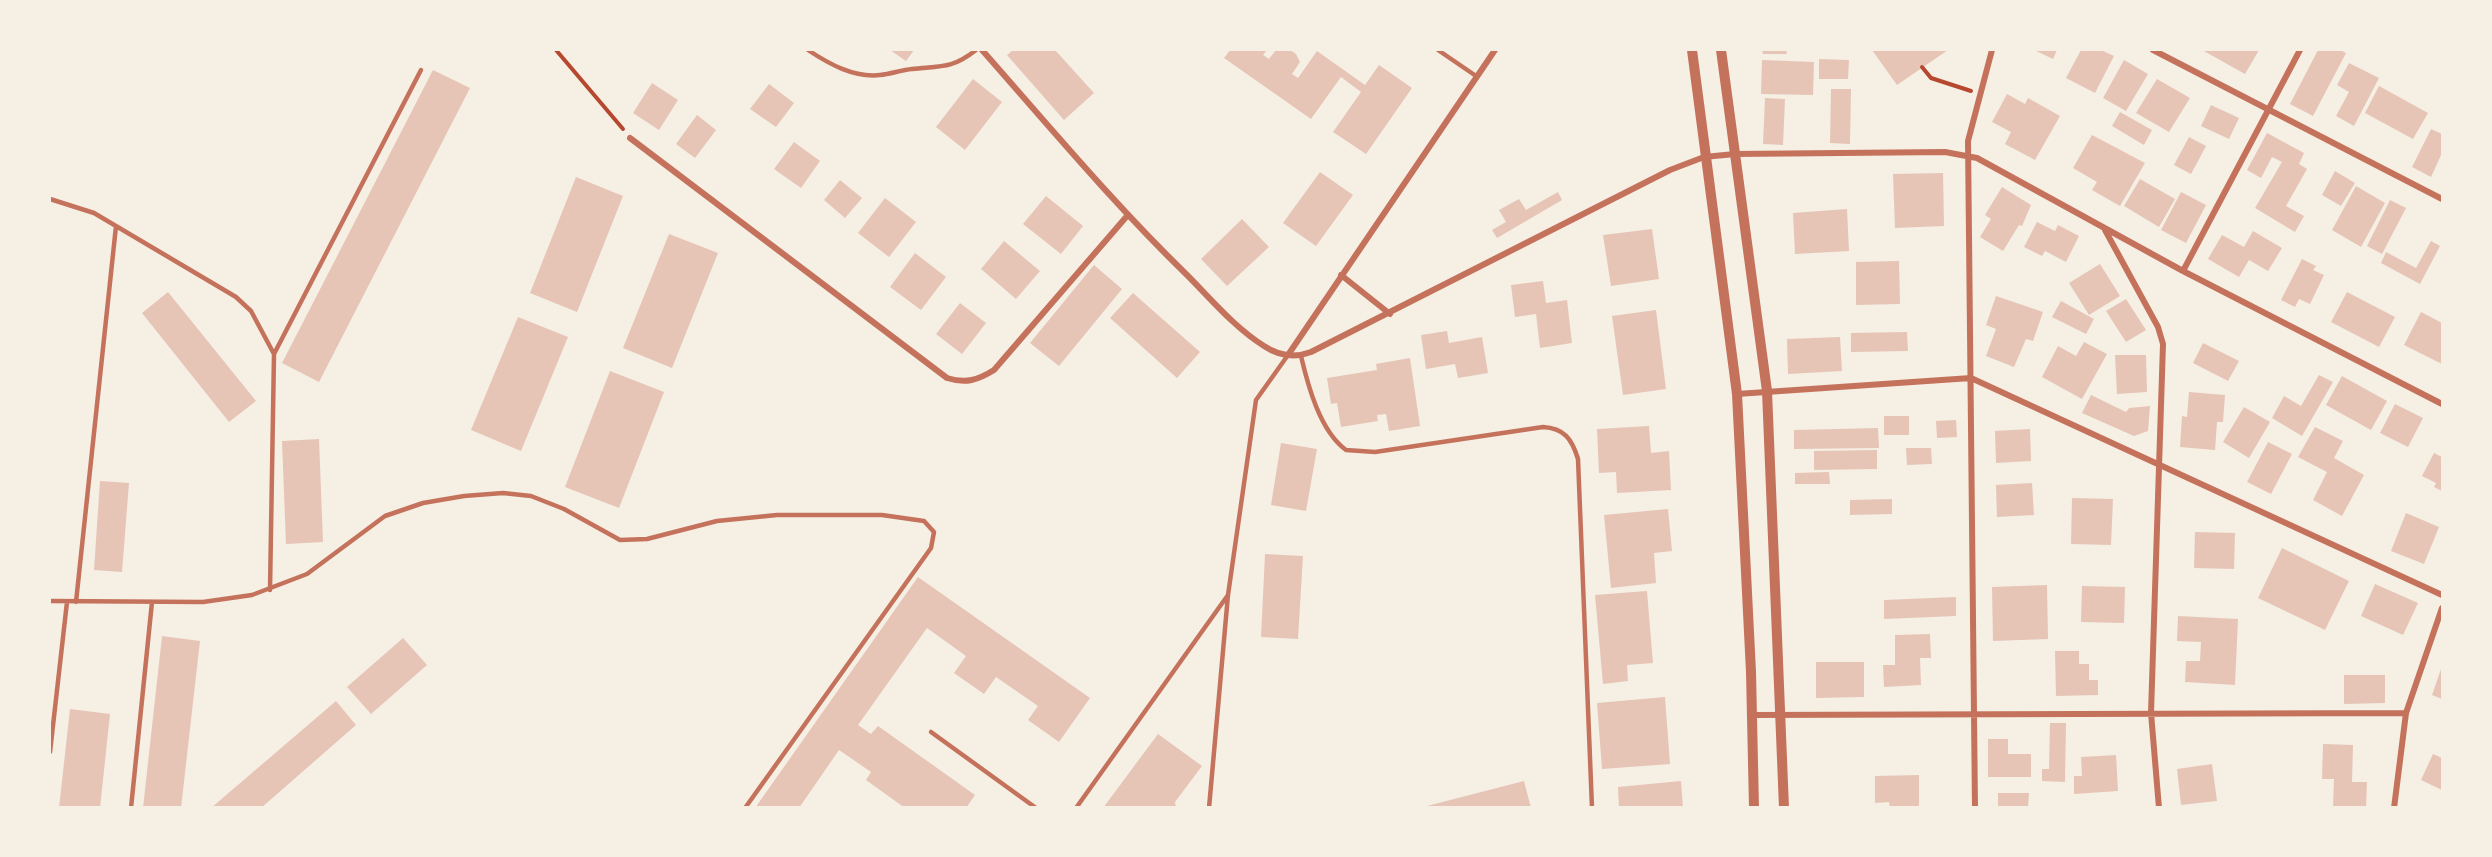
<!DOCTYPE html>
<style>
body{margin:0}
#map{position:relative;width:2492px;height:857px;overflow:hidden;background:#f6efe4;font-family:Helvetica,sans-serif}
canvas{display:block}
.frame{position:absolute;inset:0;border:51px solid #f6efe4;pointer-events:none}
</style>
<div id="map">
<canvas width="2492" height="857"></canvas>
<div class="frame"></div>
</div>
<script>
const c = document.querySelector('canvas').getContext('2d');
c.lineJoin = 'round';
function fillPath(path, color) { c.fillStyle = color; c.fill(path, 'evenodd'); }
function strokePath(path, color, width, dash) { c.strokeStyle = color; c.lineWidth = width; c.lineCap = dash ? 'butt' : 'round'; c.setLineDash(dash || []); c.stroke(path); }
const building = new Path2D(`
 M 890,50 L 914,50 L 906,61 Z
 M 1013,50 L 1055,50 L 1094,93 L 1064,120 L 1007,55 Z
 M 1230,50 L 1267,50 L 1263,55 L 1269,59 L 1276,50 L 1290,50 L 1296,54 L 1300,62 L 1292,74 L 1298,78 L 1317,51 L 1365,85 L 1379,65 L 1412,88 L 1366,154 L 1333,132 L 1361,92 L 1341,77 L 1311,119 L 1224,58 Z
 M 1762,50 L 1786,50 L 1787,54 L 1763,54 Z
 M 1872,50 L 1948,50 L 1897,85 Z
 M 2034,50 L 2057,50 L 2053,59 Z
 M 2081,50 L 2101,50 L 2114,56 L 2095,93 L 2066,78 Z
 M 2202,50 L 2259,50 L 2245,74 Z
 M 2318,50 L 2340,50 L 2346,53 L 2313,116 L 2290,104 Z
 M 1819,59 L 1849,60 L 1848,79 L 1819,79 Z
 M 1762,60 L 1814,62 L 1813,95 L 1761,94 Z
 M 2124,60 L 2148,74 L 2126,111 L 2103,98 Z
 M 2349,63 L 2379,78 L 2354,126 L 2336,116 L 2349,92 L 2337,85 Z
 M 433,70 L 470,88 L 319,382 L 282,363 Z
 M 973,79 L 1002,102 L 965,150 L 936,127 Z
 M 2157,79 L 2190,98 L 2169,132 L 2136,113 Z
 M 652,83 L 678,100 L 659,130 L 633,113 Z
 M 769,84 L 794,103 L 776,127 L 750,109 Z
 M 2379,86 L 2428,113 L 2413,139 L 2365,113 Z
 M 1831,89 L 1851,89 L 1850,144 L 1830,143 Z
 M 2007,94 L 2025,104 L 2028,98 L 2060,116 L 2035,160 L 2005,144 L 2011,132 L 1992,122 Z
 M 1765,98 L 1785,99 L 1783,145 L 1763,144 Z
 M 2211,105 L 2239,118 L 2229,139 L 2201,126 Z
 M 2120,112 L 2152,130 L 2144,145 L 2112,126 Z
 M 697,115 L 716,130 L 695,158 L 676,144 Z
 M 2431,129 L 2442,134 L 2442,153 L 2431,177 L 2412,167 Z
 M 2267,133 L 2304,153 L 2299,164 L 2307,169 L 2286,206 L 2304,216 L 2295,232 L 2255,208 L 2282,162 L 2272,157 L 2261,178 L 2247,170 Z
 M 2092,135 L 2145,163 L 2120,206 L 2092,190 L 2097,182 L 2073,168 Z
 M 2189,137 L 2206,146 L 2191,174 L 2174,165 Z
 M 794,142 L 820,161 L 801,188 L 774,169 Z
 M 2335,171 L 2355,183 L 2341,206 L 2322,195 Z
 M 1320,172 L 1353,195 L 1316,246 L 1283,223 Z
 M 1943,173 L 1944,226 L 1895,228 L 1893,174 Z
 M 576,177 L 623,196 L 577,312 L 530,293 Z
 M 2140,179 L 2175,199 L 2159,227 L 2124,206 Z
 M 840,180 L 862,198 L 845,218 L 824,200 Z
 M 2356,186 L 2385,203 L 2361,247 L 2332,230 Z
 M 2002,187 L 2031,205 L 2022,226 L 2019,225 L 2003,251 L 1980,237 L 1991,219 L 1985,215 Z
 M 1558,192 L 1562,200 L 1497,238 L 1492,230 L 1506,222 L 1499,210 L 1519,199 L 1526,210 Z
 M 2181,192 L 2206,205 L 2186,243 L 2161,230 Z
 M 1046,196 L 1083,226 L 1061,254 L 1023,224 Z
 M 885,198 L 916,222 L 889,257 L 858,233 Z
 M 2390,200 L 2406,208 L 2382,254 L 2367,246 Z
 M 1847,209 L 1849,251 L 1795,254 L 1793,213 Z
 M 1242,219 L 1269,247 L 1227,286 L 1201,259 Z
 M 2037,222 L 2055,231 L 2058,225 L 2079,236 L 2066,262 L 2045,251 L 2042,256 L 2024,247 Z
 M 1652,229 L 1659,279 L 1611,286 L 1603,235 Z
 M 2253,231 L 2282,248 L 2268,271 L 2249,260 L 2239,277 L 2208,259 L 2222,235 L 2244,247 Z
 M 669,234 L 718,253 L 672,368 L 623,348 Z
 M 1004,241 L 1040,271 L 1016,299 L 981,269 Z
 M 2431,241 L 2440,246 L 2420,284 L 2381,263 L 2386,252 L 2416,268 Z
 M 915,253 L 946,277 L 921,310 L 890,287 Z
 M 2302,259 L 2316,266 L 2313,270 L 2324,275 L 2310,304 L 2299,299 L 2295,307 L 2281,300 Z
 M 1899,261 L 1900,304 L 1856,305 L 1856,262 Z
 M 2100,264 L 2120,296 L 2089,315 L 2069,283 Z
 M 1094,265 L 1122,289 L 1059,366 L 1030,343 Z
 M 1543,281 L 1546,303 L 1567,300 L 1572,343 L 1540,348 L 1536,314 L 1515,317 L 1511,285 Z
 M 168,292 L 256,401 L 229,422 L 142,313 Z
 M 2347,292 L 2395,317 L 2379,347 L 2331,322 Z
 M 1133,293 L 1200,352 L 1177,378 L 1110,318 Z
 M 1996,296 L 2043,312 L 2033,341 L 2026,339 L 2014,367 L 1986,356 L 1996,329 L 1986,325 Z
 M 2126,299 L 2146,330 L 2126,342 L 2106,311 Z
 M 2061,301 L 2094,319 L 2086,334 L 2052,317 Z
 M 960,303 L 986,323 L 962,354 L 936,334 Z
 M 1656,310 L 1666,389 L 1623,395 L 1612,316 Z
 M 2421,312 L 2442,323 L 2442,364 L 2404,345 Z
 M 518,317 L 568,337 L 521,451 L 471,430 Z
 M 1447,331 L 1449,343 L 1482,337 L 1488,373 L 1458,378 L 1455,364 L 1426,369 L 1421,335 Z
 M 1907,332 L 1908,351 L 1851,352 L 1851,333 Z
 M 1840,337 L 1842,371 L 1788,374 L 1787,339 Z
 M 2084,342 L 2107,354 L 2082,399 L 2042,377 L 2058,346 L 2076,356 Z
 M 2203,343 L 2239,361 L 2228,381 L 2193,363 Z
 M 2115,355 L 2146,355 L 2147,392 L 2117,394 Z
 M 1410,358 L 1420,426 L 1389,431 L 1386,414 L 1377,415 L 1378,421 L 1341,427 L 1337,403 L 1331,404 L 1327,378 L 1377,370 L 1376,364 Z
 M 610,371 L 664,392 L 619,508 L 565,487 Z
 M 2319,375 L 2333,382 L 2302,436 L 2272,418 L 2284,396 L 2301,406 Z
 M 2342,376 L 2387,401 L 2371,430 L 2326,405 Z
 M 2189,392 L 2225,395 L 2223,422 L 2217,422 L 2215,450 L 2180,447 L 2182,416 L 2187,417 Z
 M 2091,395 L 2126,412 L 2129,408 L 2150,406 L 2148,431 L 2134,436 L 2082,413 Z
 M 2395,404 L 2423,418 L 2408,447 L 2380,433 Z
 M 2244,407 L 2270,422 L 2249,458 L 2223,442 Z
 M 1884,416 L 1909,416 L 1909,435 L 1884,435 Z
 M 1956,420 L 1957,437 L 1937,438 L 1936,421 Z
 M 1649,426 L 1651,453 L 1669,451 L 1671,490 L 1617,493 L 1616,472 L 1599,473 L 1597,429 Z
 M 2315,427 L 2343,441 L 2334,458 L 2364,475 L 2342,516 L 2313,500 L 2327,472 L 2298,457 Z
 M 1878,428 L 1879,448 L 1794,449 L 1794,430 Z
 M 2030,429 L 2031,461 L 1996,463 L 1995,431 Z
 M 319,439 L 323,542 L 286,544 L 282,441 Z
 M 2268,442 L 2292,454 L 2271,494 L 2247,482 Z
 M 1281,443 L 1317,449 L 1306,511 L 1271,505 Z
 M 1906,448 L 1931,448 L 1932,464 L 1907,465 Z
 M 1877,450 L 1877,469 L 1814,470 L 1814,451 Z
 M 2434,453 L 2442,457 L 2442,491 L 2434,487 L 2436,483 L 2422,476 Z
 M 1829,472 L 1830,484 L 1795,484 L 1795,473 Z
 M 100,481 L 129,483 L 122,572 L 94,570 Z
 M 2032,483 L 2034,515 L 1997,517 L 1996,485 Z
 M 2072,498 L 2113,499 L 2111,545 L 2071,544 Z
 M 1892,499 L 1892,514 L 1850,515 L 1850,500 Z
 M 1668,509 L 1672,551 L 1654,553 L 1656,583 L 1611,588 L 1604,515 Z
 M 2406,513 L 2439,527 L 2424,564 L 2391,551 Z
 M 2195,532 L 2235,533 L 2234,569 L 2194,568 Z
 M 2282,548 L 2349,581 L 2325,630 L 2258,598 Z
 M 1265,554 L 1303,556 L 1298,639 L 1261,637 Z
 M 918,577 L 1090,698 L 1059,742 L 1028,720 L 1038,706 L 996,677 L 984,694 L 954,673 L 966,656 L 927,628 L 858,725 L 871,734 L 878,726 L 975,795 L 966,808 L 905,808 L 866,780 L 871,772 L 839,750 L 799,808 L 755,808 Z
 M 2375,584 L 2418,603 L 2403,635 L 2361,616 Z
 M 2047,585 L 2048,639 L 1993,641 L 1992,587 Z
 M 2082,586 L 2125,587 L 2124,623 L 2081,622 Z
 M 1647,591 L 1653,663 L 1627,665 L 1628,681 L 1603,684 L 1595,595 Z
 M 1956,597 L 1956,616 L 1884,619 L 1884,600 Z
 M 2178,616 L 2238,619 L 2235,685 L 2185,682 L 2186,661 L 2200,661 L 2201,642 L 2177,641 Z
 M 1930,634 L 1931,658 L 1920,658 L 1921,685 L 1884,687 L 1883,665 L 1895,665 L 1895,635 Z
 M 162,636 L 200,641 L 181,808 L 143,808 Z
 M 403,638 L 427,665 L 371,714 L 347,687 Z
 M 2055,651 L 2079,651 L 2079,664 L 2089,664 L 2089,680 L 2098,680 L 2098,695 L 2056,696 Z
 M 1816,662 L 1864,662 L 1864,697 L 1816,698 Z
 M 2442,666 L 2442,699 L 2432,695 Z
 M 2344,675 L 2385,675 L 2385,703 L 2344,704 Z
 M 1665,697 L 1670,764 L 1602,769 L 1597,703 Z
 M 336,701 L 356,725 L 261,808 L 211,808 Z
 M 70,709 L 110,714 L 100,808 L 59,808 Z
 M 2050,723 L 2066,723 L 2065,782 L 2042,781 L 2042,769 L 2049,769 Z
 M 1158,734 L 1202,766 L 1175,802 L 1176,808 L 1103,808 Z
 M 1988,739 L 2008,739 L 2008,754 L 2031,754 L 2031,777 L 1988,777 Z
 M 2323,744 L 2353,745 L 2352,782 L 2367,782 L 2366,808 L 2333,807 L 2334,779 L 2322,779 Z
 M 2433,754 L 2442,758 L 2442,790 L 2421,780 Z
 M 2116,755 L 2118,791 L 2074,794 L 2074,776 L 2082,776 L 2081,757 Z
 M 2212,764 L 2217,801 L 2181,805 L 2177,769 Z
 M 1919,775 L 1919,808 L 1890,808 L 1889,802 L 1875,803 L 1875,776 Z
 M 1524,781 L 1531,808 L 1423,808 L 1423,807 Z
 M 1681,781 L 1683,808 L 1619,808 L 1618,787 Z
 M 1998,793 L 2029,793 L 2028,808 L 1998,808 Z`);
const path = new Path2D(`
 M 556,50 L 623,129
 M 1922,67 L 1931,78 L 1971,91`);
const service = new Path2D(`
 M 808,50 C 829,64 854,78 880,75 C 891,74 901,70 912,69 C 941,66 952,69 976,50
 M 1438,50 L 1476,76
 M 50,199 L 94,213 L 236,297 L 251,311 L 274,354
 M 1301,356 C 1308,386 1320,431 1346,450 L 1375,452 L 1543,427 C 1564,428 1572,439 1578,459 L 1592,808
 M 270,590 L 274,354 L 421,70
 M 50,601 L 203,602 L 252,595 L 307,574 L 385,516 L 423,503 L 464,496 L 503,493 L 531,496 L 564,509 L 620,540 L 647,539 L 717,521 L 777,515 L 882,515 L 924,521 L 934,532 L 931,548 L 745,808
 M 76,602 L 116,226
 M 931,732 L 1036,808
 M 50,752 L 67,602
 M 131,808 L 152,602
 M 1076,808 L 1228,595
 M 1209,808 L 1228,595 L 1256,400 L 1288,355`);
const minor = new Path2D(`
 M 982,50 C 1049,126 1114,204 1187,275 C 1211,299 1235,328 1264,346 C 1279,356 1295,358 1311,352 L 1670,170 L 1704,157 L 1735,154 L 1945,152 L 1977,158 L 2183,271 L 2442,404
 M 2153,50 L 2442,199
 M 630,138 L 947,378 C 966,384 978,380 994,370 L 1127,216
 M 2105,230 L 2158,327 L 2163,344 L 2151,713 L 2159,808
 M 2183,271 L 2300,50
 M 1341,275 L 1390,314
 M 1288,355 L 1495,50
 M 1737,394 L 1971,378 L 2442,595
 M 1752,715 L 2406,713
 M 1975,808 L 1968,141 L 1992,50
 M 2394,808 L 2406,713 L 2442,608`);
const tertiary = new Path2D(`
 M 1692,50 L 1737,394 L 1751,672 L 1754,808
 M 1721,50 L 1767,391 L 1784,808`);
fillPath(building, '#e6c5b7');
strokePath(path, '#b5482f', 4);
strokePath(service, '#c5725c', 4.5);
strokePath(minor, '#c5725c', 6);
strokePath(tertiary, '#c5725c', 10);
</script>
